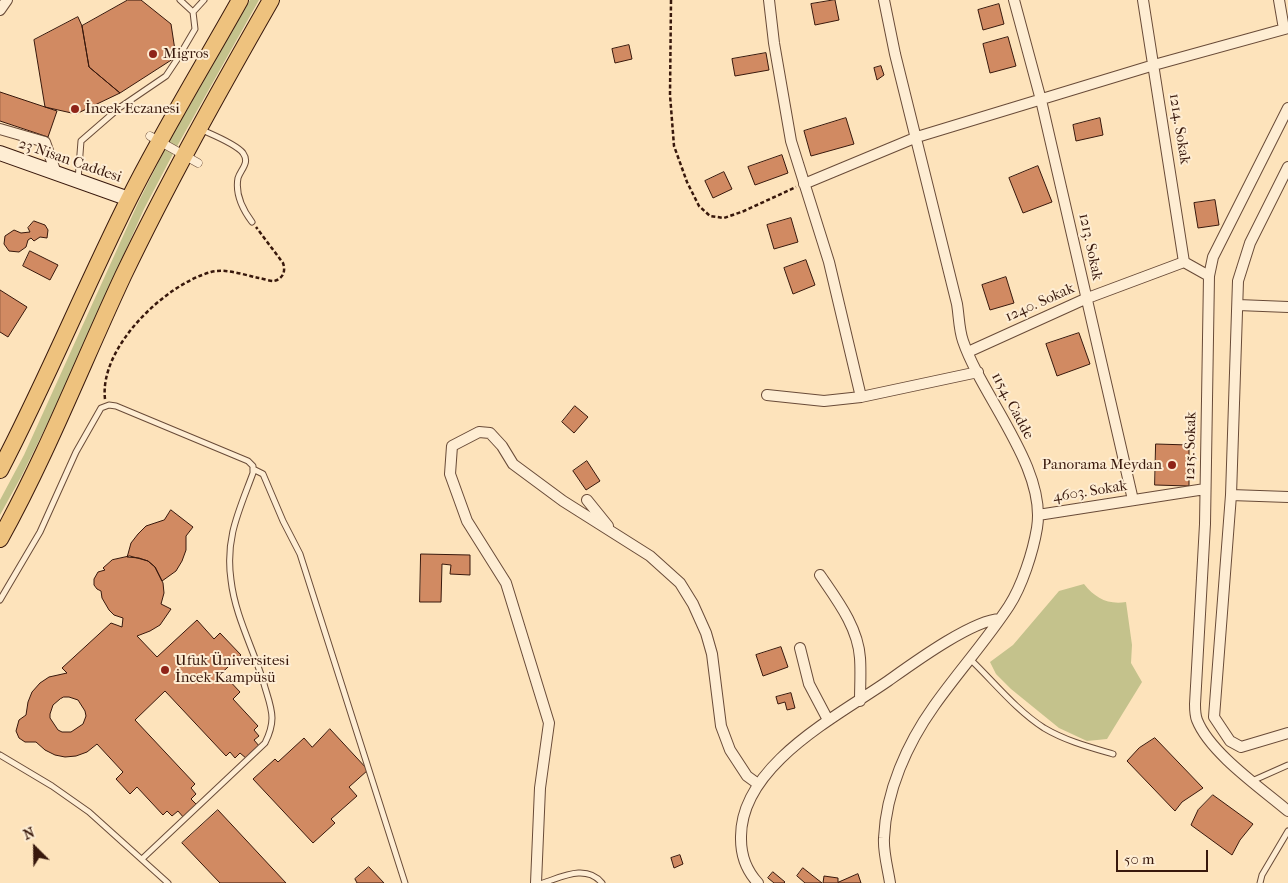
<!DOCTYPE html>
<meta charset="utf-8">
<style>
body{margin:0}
#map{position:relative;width:1288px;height:883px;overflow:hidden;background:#fde3bb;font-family:"IM FELL French Canon",serif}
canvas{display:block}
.north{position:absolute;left:10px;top:823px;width:50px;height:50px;-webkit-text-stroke:4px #feedd3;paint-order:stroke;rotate:337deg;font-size:14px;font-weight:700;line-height:20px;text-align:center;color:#38180c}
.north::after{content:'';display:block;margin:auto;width:18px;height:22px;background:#38180c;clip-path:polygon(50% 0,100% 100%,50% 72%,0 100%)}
.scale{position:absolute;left:1116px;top:850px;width:92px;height:22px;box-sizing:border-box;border:2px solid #38180c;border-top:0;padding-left:6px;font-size:15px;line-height:18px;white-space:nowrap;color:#38180c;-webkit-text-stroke:4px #feedd3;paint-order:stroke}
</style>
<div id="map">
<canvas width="1288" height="883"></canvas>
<div class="north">N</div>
<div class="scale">50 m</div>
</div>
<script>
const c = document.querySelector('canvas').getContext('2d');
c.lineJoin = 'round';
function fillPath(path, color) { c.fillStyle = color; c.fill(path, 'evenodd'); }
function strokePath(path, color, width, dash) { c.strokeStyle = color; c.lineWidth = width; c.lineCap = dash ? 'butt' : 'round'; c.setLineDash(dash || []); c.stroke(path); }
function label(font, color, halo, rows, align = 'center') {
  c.font = font + ' "IM FELL French Canon",serif'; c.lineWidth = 4; c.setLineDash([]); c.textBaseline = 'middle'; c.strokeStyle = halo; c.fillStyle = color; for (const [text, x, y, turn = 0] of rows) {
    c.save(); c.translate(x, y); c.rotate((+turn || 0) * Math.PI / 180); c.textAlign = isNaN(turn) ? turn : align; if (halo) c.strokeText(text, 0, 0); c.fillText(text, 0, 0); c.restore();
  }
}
const green = new Path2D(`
 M 250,0 L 259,0 L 175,150 L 144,209 L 59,400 L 21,477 L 0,515 L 0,500 L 24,455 L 138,203 L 167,145 Z
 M 1084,584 C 1095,598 1108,605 1126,602 L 1132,645 L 1131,663 L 1142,682 L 1107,739 L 1087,741 L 1059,728 L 1011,689 L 996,674 L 990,662 L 1013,645 L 1059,591 Z`);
const building = new Path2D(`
 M 128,0 L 141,0 L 171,24 L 176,57 L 120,93 L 89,67 L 82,26 Z
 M 835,0 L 839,20 L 815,25 L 811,4 Z
 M 999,4 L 1004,24 L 983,30 L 978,10 Z
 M 78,17 L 82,26 L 89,67 L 120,93 L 76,114 L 45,107 L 34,40 Z
 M 1008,37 L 1016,66 L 990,73 L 983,44 Z
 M 629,45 L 632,59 L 615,63 L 612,49 Z
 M 766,53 L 769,70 L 735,76 L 732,59 Z
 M 881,66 L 884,75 L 877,80 L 874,68 Z
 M 0,92 L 57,111 L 48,137 L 0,121 Z
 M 846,118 L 854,144 L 811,156 L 804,131 Z
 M 1100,118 L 1103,135 L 1076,141 L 1073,125 Z
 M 782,155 L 788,173 L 755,185 L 748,167 Z
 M 1038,166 L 1052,202 L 1023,213 L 1009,178 Z
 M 724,172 L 732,189 L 713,198 L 705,181 Z
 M 1215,200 L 1219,225 L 1198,228 L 1194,203 Z
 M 791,218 L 798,242 L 774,249 L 767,225 Z
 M 34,221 L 45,225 L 48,230 L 47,238 L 40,237 L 34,241 L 31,238 L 28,240 L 26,247 L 19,252 L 9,251 L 4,244 L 5,236 L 14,230 L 21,233 L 30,232 L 28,228 Z
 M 30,251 L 58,265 L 50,280 L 23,266 Z
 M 806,260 L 815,285 L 793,294 L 784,268 Z
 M 1006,277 L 1014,303 L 990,310 L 982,285 Z
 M 0,290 L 27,307 L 8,337 L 0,332 Z
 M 1079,333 L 1090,364 L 1057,376 L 1046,344 Z
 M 575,406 L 588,417 L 574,433 L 562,422 Z
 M 1156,444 L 1189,445 L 1189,486 L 1155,485 Z
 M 587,461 L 600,481 L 586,490 L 573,471 Z
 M 171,510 L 193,527 L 186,536 L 186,550 L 182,561 L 176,571 L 162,581 L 155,567 L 148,561 L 139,558 L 127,557 L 128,554 L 131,543 L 138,534 L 146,526 L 164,520 Z
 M 421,554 L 470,555 L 470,575 L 450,574 L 451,565 L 442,564 L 441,602 L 420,602 Z
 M 130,556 L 148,561 L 155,567 L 163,583 L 164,593 L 161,604 L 171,609 L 160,625 L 150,631 L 137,636 L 157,657 L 197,620 L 214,639 L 220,633 L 241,655 L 215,679 L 219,684 L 226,677 L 240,692 L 233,699 L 258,726 L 254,730 L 259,736 L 254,740 L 260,747 L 247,759 L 240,753 L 235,758 L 230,752 L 226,756 L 165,691 L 135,720 L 195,784 L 191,788 L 196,794 L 191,799 L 197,805 L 184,818 L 178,811 L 172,816 L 167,811 L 163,815 L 137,787 L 130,794 L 116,779 L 123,772 L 97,744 L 87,752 L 76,756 L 65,757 L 55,755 L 45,750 L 36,742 L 25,742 L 19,738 L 16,731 L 19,720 L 26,715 L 28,702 L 32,692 L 40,683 L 49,677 L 67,673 L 62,668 L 111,623 L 122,627 L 123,618 L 114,615 L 109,610 L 102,598 L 101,591 L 97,589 L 94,585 L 94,579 L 98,572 L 105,570 L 103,568 L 112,560 ZM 64,697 L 69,697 L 78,700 L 85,711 L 86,716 L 83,724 L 71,732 L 62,732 L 58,730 L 50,718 L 50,714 L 53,705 L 60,699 Z
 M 781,647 L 788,667 L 763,676 L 756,655 Z
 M 791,693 L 795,708 L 787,710 L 785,702 L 778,704 L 776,697 Z
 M 330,729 L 368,770 L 349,787 L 357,796 L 331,819 L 335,823 L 313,843 L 253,779 L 275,759 L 278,762 L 304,738 L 312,747 Z
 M 1155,738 L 1203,788 L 1182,802 L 1175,811 L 1127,761 L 1139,748 Z
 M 1213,795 L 1253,824 L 1240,840 L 1232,855 L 1191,825 L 1198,810 Z
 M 218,810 L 286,883 L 220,883 L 182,843 Z
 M 680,855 L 683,864 L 674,868 L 671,858 Z
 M 369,867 L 384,883 L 357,883 L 355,879 Z
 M 803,868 L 822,883 L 805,883 L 797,876 Z
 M 773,872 L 785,882 L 784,883 L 774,883 L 768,878 Z
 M 858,874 L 861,883 L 823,883 L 824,876 L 838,878 L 838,882 Z`);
const path = new Path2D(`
 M 671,0 L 670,95 L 674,146 L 687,182 L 699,206 L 710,216 L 724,218 L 744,211 L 796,187
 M 105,399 C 99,348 164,285 211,272 C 226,268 244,275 259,278 C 264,279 270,281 274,281 C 283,279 286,271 283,263 L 256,227`);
const service = new Path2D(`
 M 193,12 L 204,0
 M 202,130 C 213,135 236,144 243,153 C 250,163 241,169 238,178 C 235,194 243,210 252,222
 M 78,180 L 81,141 L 119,108 L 166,76 L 178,58 L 195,29 L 193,12 L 180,0
 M 253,469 L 263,474 L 283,521 L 300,554 L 405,883
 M 0,600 L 40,532 L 76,452 L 101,408 L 109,405 L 116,406 L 248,461 L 253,466 L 253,473 C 239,511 225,538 231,580 C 235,616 254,650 264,684 C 267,695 272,707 272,718 C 272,727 269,735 265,743 L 142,859
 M 970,659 C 994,682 1016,710 1044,728 C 1066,741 1089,747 1113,754
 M 0,755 L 52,786 L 89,812 L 168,883
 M 1252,781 L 1288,765
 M 543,883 C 562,877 586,864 602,883
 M 1260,883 L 1262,875 L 1288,831`);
const pedestrian = new Path2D(`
 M 150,136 L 198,163`);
const minor = new Path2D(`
 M 769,0 L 774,43 L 791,141 L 829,262 L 861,397
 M 884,0 L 895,54 L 957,304 C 959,316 959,330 963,341 C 982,397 1047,468 1037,528 C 1033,552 1022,586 1009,606 C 986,641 958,672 934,706 C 907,744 886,791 884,838 C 883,852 888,869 890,883
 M 1014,0 L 1041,100 L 1133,500
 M 1143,0 L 1184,262
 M 1279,0 L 1284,29
 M 0,10 L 7,0
 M 1288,108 L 1213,257 L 1209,276 L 1205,524 L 1195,704 C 1195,709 1195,715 1197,720 C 1210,753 1261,788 1288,811
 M 0,129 L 45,142 L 56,173
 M 1288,167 L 1250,243 L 1238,281 L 1231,495 L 1214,717 L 1230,741 L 1241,747 L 1288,733
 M 804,184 L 917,137 L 1154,65 L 1288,28
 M 1238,305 L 1288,307
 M 968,352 L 1085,299 L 1184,262 L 1209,276
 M 767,395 L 824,401 L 861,397 L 978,372
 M 1231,495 L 1288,497
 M 587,500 L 608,526
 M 1038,515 L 1205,489
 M 820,575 C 837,600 858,627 860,658 C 861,672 860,687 860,701
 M 800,648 L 809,684 L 828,720
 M 536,883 L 540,788 L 549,723 L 506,583 L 467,521 L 450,474 L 452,446 L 479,432 L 490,433 L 502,446 L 513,464 L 563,501 L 650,556 L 680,583 L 693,604 L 706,633 L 712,654 L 721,726 L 730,750 L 747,776 L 758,784
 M 758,883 C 746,870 741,856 741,839 C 739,766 836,717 888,681 C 912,664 972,620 1000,619`);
const secondary = new Path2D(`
 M 0,153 L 129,199`);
const primary = new Path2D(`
 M 0,470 C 46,382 84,289 129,199 C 163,131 203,66 240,0
 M 0,539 C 47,454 82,364 123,276 C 168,182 219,91 271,0`);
const markers = [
 [153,54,5,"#8f2418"],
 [75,109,5,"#8f2418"],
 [1172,465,5,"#8f2418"],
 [165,670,5,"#8f2418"]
];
const poiNames = [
 ["Migros",163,54],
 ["İncek Eczanesi",85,109],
 ["Panorama Meydan",1162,465,"right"],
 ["Ufuk Üniversitesi",175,661],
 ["İncek Kampüsü",175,678]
];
const streetNames = [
 ["1214. Sokak",1179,129,81],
 ["23 Nisan Caddesi",70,161,19],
 ["1213. Sokak",1090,247,78],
 ["1240. Sokak",1040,303,-24],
 ["1154. Cadde",1012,406,62],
 ["1215. Sokak",1191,446,-89],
 ["4603. Sokak",1090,492,-9]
];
fillPath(green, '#c4c28c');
fillPath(building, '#d18a62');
strokePath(building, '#38180c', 1);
strokePath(service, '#694b38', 7);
strokePath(pedestrian, '#694b38', 9);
strokePath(minor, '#694b38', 12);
strokePath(secondary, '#38180c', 16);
strokePath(primary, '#38180c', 18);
strokePath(path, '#38180c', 2.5, [4, 2.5]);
strokePath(service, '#feedd3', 5);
strokePath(pedestrian, '#feedd3', 8);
strokePath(minor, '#feedd3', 10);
strokePath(secondary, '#feedd3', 14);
strokePath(primary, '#eec27e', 16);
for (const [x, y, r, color] of markers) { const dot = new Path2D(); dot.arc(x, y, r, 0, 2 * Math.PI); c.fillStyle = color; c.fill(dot); strokePath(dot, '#feedd3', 2); }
label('15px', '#38180c', '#feedd3', poiNames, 'left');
label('15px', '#38180c', '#feedd3', streetNames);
</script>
